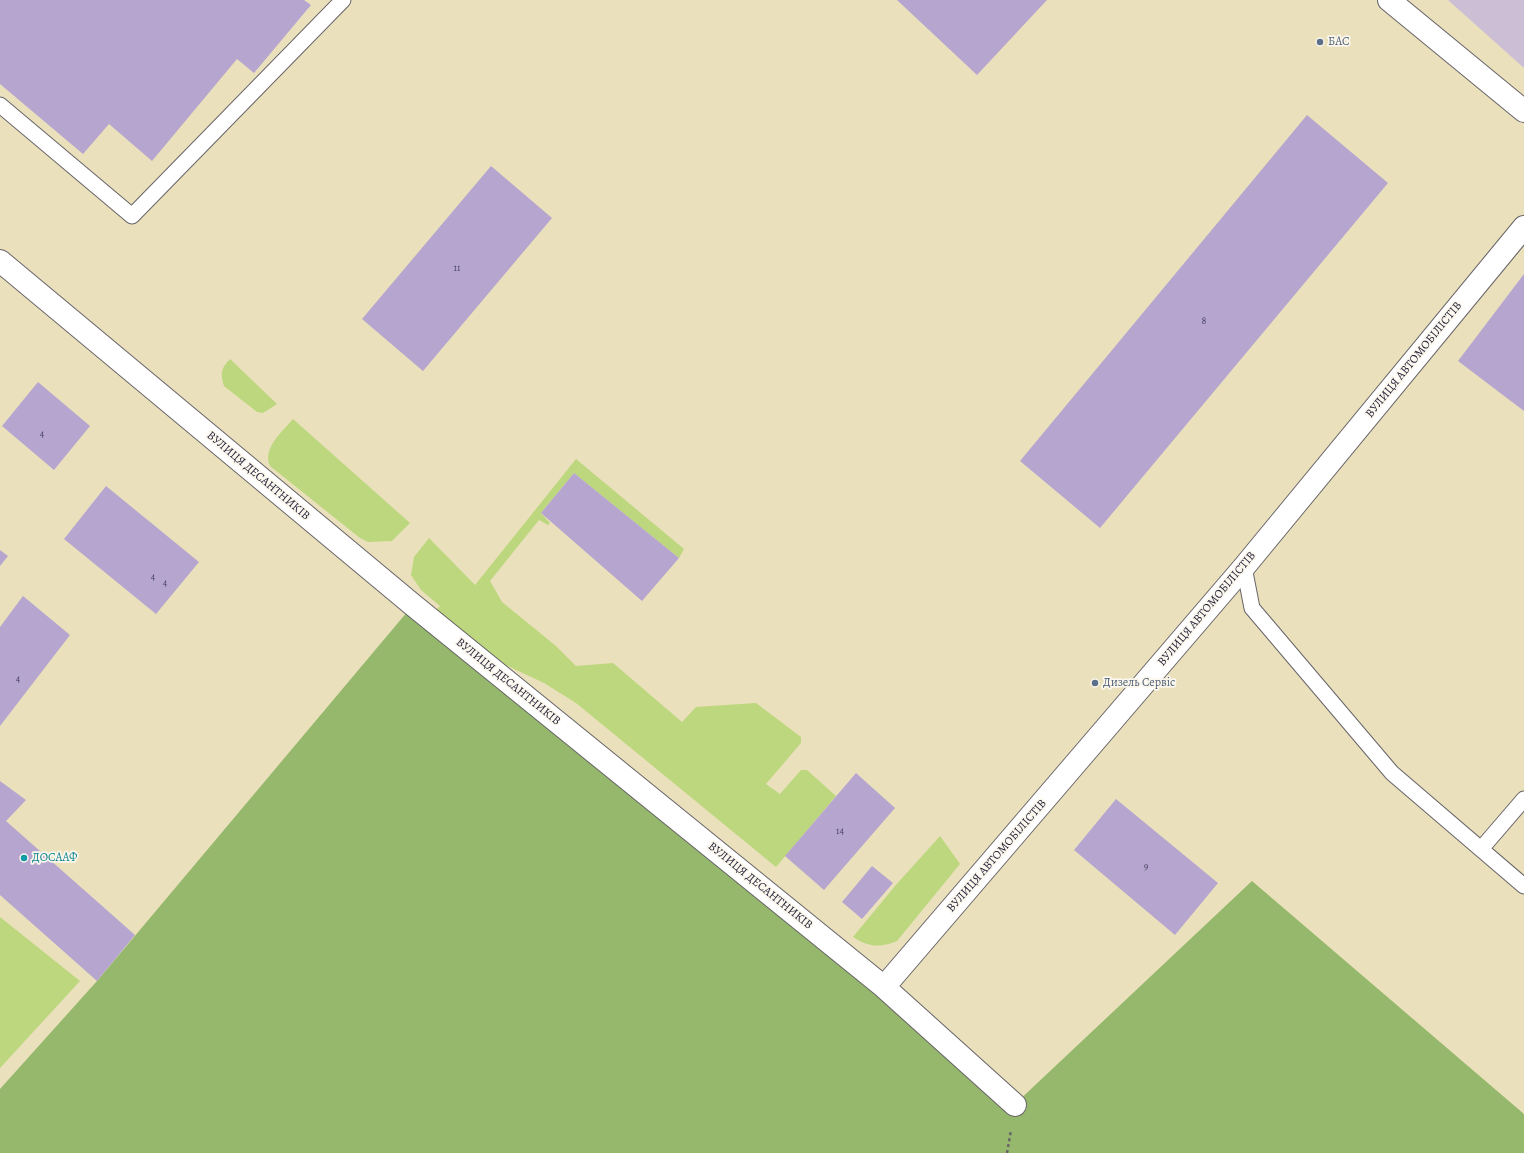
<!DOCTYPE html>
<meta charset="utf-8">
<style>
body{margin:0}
canvas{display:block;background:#eae0bc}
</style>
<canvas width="1524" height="1153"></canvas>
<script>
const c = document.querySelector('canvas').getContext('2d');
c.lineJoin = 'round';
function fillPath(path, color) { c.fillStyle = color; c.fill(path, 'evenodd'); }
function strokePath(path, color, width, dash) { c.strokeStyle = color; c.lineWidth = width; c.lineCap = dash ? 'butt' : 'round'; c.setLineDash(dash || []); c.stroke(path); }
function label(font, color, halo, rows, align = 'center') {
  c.font = font + ' Alegreya,serif'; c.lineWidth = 3.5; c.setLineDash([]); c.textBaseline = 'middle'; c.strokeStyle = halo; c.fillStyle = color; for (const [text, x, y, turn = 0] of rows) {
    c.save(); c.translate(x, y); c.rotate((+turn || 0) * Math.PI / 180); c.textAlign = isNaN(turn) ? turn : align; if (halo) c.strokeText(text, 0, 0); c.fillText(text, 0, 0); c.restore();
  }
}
const industrial = new Path2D(`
 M 1448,0 L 1524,0 L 1524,68 Z`);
const green = new Path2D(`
 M 230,359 L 277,404 L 263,413 L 257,412 L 224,386 C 220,374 221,368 230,359 Z
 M 293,419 L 410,523 L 392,541 L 368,542 L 360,538 L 270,466 C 262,448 283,431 293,419 Z
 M 576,459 L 684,549 L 679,558 L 574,473 L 541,513 L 550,523 L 548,525 L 539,520 L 490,581 L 502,602 L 556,646 L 576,666 L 613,663 L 682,722 L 696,707 L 756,703 L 801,737 L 801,743 L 766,784 L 780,794 L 801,770 L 807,770 L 836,796 L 776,867 L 576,703 L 544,683 L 497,661 L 432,615 L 440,606 L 421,590 L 411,575 L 414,557 L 429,538 L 475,585 Z
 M 940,836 L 960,864 L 897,941 C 881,948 868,947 853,937 L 895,886 Z
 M 0,917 L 80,981 L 0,1068 Z`);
const forest = new Path2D(`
 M 413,605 L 1014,1105 L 1252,881 L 1524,1114 L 1524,1153 L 0,1153 L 0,1089 L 97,981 Z`);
const building = new Path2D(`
 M 0,0 L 304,0 L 311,5 L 254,73 L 237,59 L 152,161 L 109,124 L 83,154 L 0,84 Z
 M 897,0 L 1047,0 L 977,75 Z
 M 1307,115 L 1388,183 L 1100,528 L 1020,461 Z
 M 491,166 L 552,218 L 423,371 L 362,319 Z
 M 1524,274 L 1524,411 L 1458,361 Z
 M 38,382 L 90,426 L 54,470 L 2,426 Z
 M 574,473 L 679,558 L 642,601 L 541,513 Z
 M 106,486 L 199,562 L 156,614 L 64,539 Z
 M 0,550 L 8,556 L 0,566 Z
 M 23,596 L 70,635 L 0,726 L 0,627 Z
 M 856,773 L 895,808 L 824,890 L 785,856 Z
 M 0,781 L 26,800 L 6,821 L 135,935 L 97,981 L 0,895 Z
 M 1116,799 L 1218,883 L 1175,935 L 1074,850 Z
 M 872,866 L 893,883 L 862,919 L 842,902 Z`);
const path = new Path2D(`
 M 1007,1153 L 1011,1130`);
const lane = new Path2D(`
 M 0,105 L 132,216 L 343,0
 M 1244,567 L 1252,608 L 1392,773 L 1524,886
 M 1481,849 L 1524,799`);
const street = new Path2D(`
 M 1389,0 L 1524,111
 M 0,261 L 413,605 L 884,987 L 1015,1105
 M 884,987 L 1244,567 L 1524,227`);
const markers = [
 [1320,42,4,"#5c6f8a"],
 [1095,683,4,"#5c6f8a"],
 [24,858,4,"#0f9aa8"]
];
const numberNames = [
 ["11",457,269],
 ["8",1204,322],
 ["4",42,435],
 ["4",153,578],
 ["4",165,584],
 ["4",18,680],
 ["14",840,832],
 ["9",1146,867]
];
const serviceNames = [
 ["БАС",1328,42],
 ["Дизель Сервіс",1103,683]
];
const streetNames = [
 ["ВУЛИЦЯ АВТОМОБІЛІСТІВ",1414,360,-51],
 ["ВУЛИЦЯ ДЕСАНТНИКІВ",258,476,40],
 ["ВУЛИЦЯ АВТОМОБІЛІСТІВ",1207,609,-50],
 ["ВУЛИЦЯ ДЕСАНТНИКІВ",508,682,39],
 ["ВУЛИЦЯ АВТОМОБІЛІСТІВ",997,856,-49],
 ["ВУЛИЦЯ ДЕСАНТНИКІВ",760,886,39]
];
const cultureNames = [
 ["ДОСААФ",32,858]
];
fillPath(industrial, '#ccbed4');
fillPath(green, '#bcd77d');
fillPath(forest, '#95b86c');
fillPath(building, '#b6a6cf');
strokePath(lane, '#686468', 17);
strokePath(street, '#686468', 24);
strokePath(path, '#686468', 2.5, [3, 3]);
strokePath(lane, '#fff', 15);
strokePath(street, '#fff', 22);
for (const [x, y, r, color] of markers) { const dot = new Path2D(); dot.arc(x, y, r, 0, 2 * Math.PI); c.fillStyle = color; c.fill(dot); strokePath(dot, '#fbf7ec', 1.5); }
label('10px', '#474360', null, numberNames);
label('12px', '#4e5e75', '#fbf7ec', serviceNames, 'left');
label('12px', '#22223b', '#fbf7ec', streetNames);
label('12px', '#0d838f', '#fbf7ec', cultureNames, 'left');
</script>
